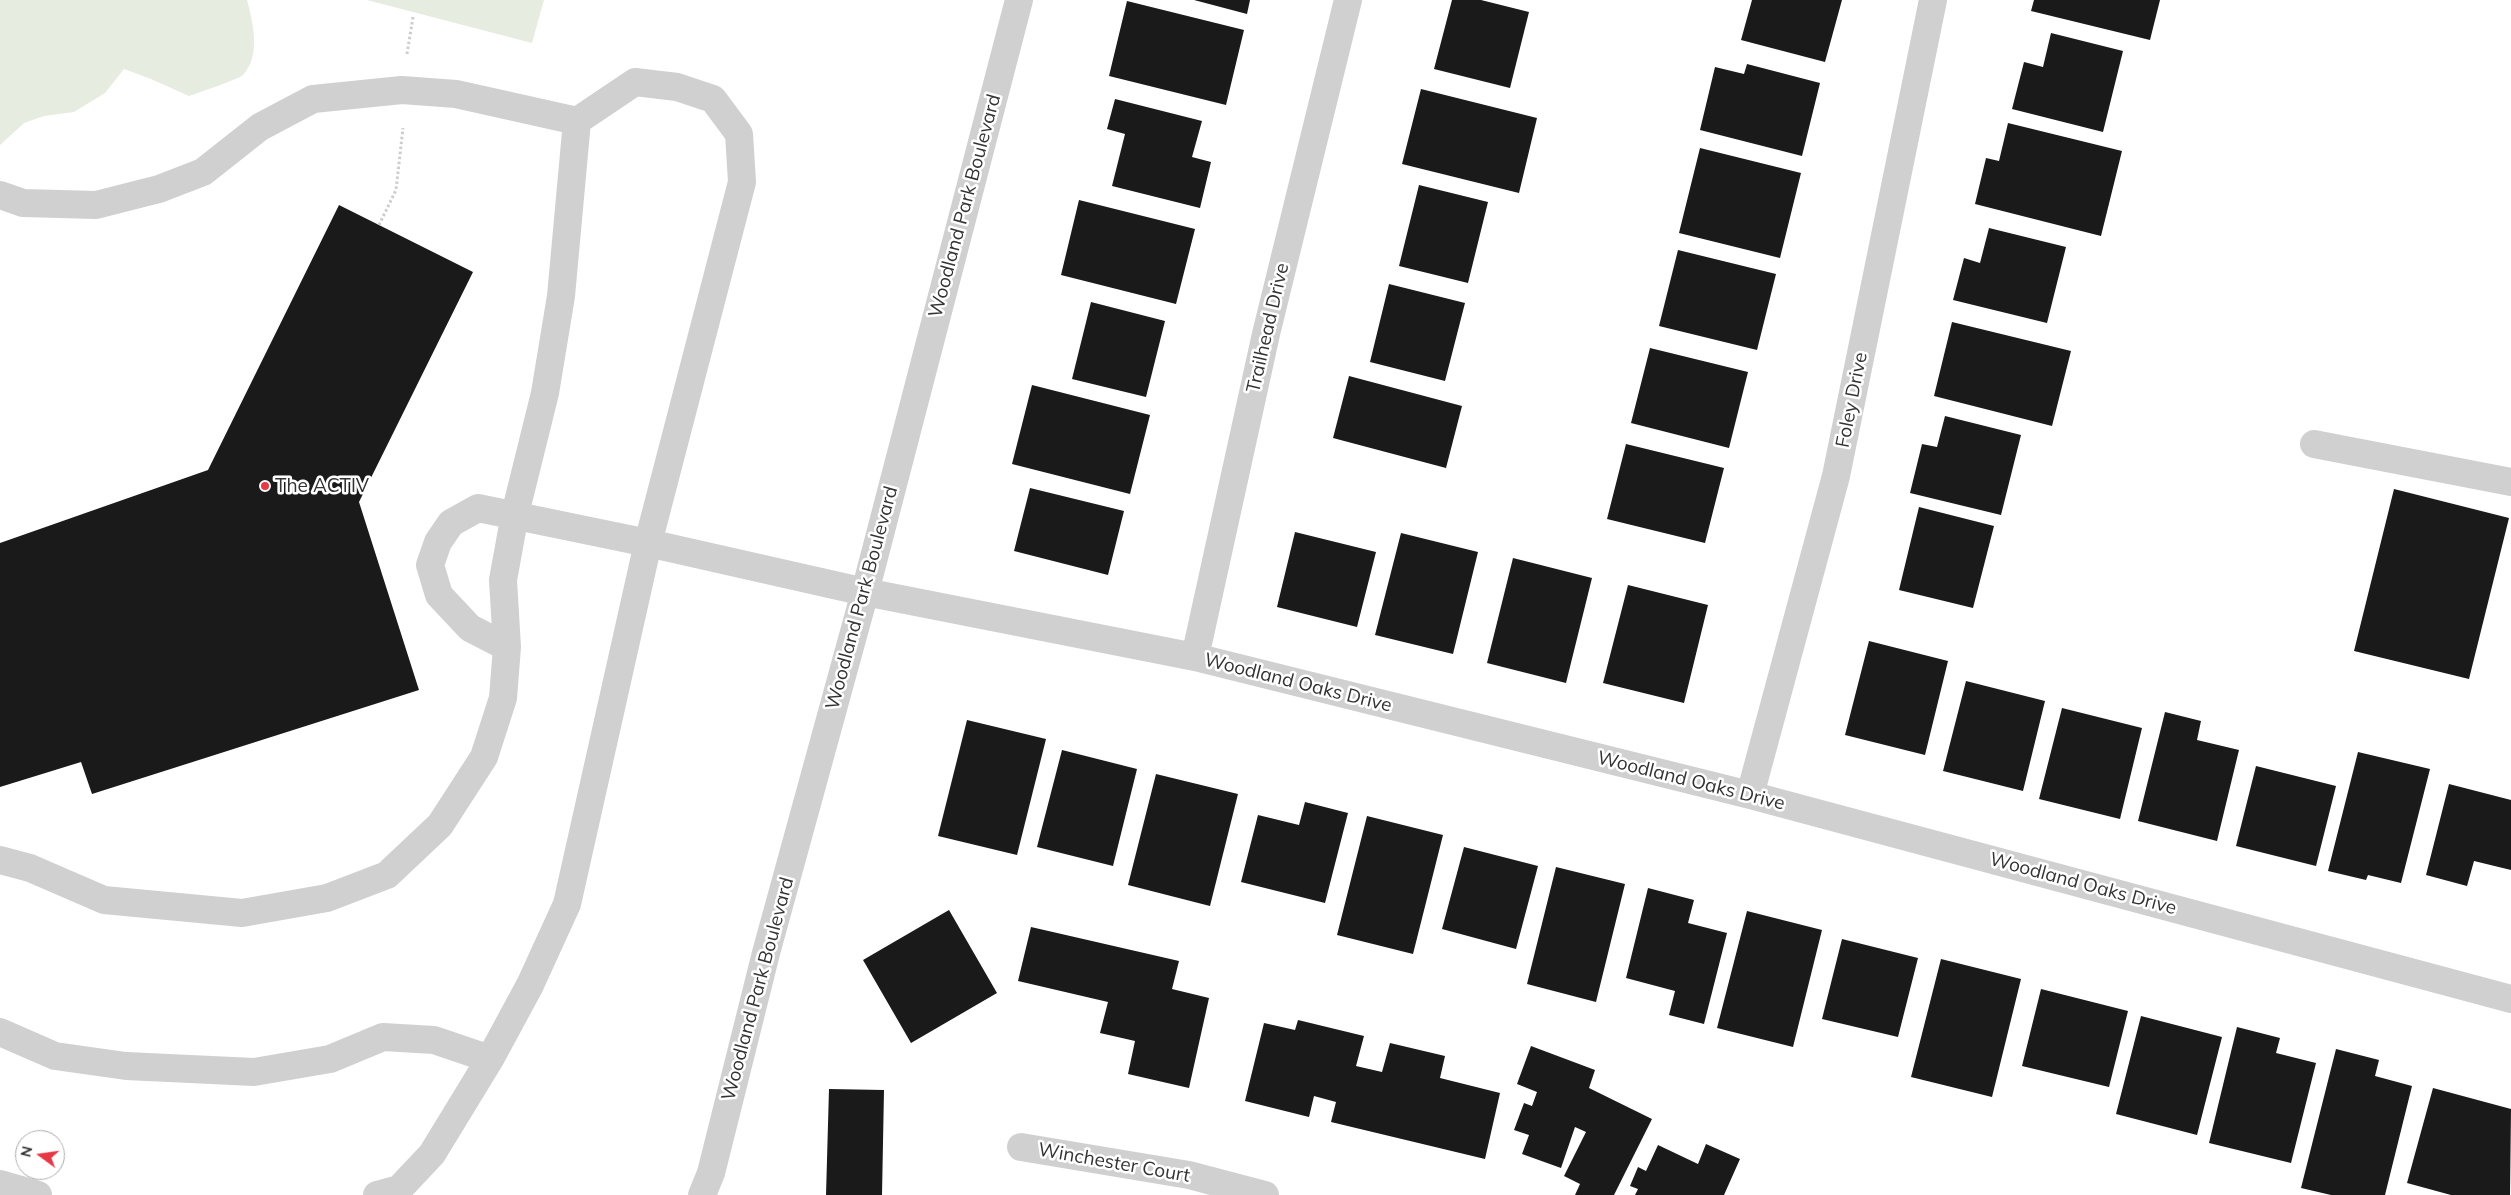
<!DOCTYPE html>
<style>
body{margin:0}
#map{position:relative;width:2511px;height:1195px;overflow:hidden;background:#fff;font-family:Mulish,sans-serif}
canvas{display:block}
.north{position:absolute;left:15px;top:1130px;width:50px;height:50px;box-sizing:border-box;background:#fff;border:1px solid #adadad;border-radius:50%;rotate:284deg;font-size:14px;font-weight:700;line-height:20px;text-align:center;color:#333}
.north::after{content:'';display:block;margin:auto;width:18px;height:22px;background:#e63946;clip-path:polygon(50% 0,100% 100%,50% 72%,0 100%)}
</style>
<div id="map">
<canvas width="2511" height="1195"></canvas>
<div class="north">N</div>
</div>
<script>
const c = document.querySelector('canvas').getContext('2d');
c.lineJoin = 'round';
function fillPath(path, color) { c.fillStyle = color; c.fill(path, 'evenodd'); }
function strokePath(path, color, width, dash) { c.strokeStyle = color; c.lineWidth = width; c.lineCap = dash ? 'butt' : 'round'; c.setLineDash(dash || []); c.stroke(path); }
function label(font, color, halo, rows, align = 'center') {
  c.font = font + ' Mulish,sans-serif'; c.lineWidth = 5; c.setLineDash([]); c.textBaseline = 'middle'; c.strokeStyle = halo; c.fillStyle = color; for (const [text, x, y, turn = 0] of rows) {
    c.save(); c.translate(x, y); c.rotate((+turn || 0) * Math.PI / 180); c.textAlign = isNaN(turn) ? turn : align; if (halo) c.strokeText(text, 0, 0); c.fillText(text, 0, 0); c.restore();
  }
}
const green = new Path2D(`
 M 0,0 L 247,0 C 253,22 261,56 243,75 C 239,79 198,93 189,96 L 151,79 L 124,69 L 105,93 L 74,112 L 44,116 L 24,123 L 0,145 Z
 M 367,0 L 544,0 L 532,43 Z`);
const building = new Path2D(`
 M 1194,0 L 1250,0 L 1247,14 Z
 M 1452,0 L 1481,0 L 1529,12 L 1510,88 L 1434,69 Z
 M 1752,0 L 1842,0 L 1825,62 L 1741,40 Z
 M 2034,0 L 2160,0 L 2150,40 L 2031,11 Z
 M 1127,1 L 1244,30 L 1226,105 L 1109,76 Z
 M 2051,33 L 2123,51 L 2103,132 L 2012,109 L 2024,62 L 2043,67 Z
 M 1747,64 L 1820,83 L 1802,156 L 1700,130 L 1715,67 L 1744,74 Z
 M 1421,89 L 1537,118 L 1519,193 L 1402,164 Z
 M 1115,99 L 1202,121 L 1192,157 L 1211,162 L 1200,208 L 1112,186 L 1125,134 L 1107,129 Z
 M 2008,123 L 2122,151 L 2101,236 L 1975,204 L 1986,158 L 1999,161 Z
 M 1700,148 L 1801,173 L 1780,258 L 1679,233 Z
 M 1419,185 L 1488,202 L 1468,283 L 1399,266 Z
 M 1079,200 L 1195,229 L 1176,304 L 1061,275 Z
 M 339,205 L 473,272 L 359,502 L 419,690 L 92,794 L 81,762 L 0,787 L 0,543 L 208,470 Z
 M 1989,228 L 2066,247 L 2047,323 L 1953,300 L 1964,258 L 1980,263 Z
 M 1678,250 L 1776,274 L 1757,350 L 1659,326 Z
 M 1389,284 L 1465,303 L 1445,381 L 1370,362 Z
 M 1091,302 L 1165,321 L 1146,397 L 1072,379 Z
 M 1952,322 L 2071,351 L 2052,426 L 1934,396 Z
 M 1650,348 L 1748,372 L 1729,448 L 1631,423 Z
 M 1349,376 L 1462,406 L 1446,468 L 1333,438 Z
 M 1032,385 L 1150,415 L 1130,494 L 1012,464 Z
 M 1945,416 L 2021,435 L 2001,515 L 1910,493 L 1922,444 L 1937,447 Z
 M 1626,444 L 1724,468 L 1705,543 L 1607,519 Z
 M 1030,488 L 1124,511 L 1108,575 L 1014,551 Z
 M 2394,489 L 2509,518 L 2469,679 L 2354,651 Z
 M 1919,507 L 1994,526 L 1973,608 L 1899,590 Z
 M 1295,532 L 1376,552 L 1357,627 L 1277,607 Z
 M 1401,533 L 1478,552 L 1453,654 L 1375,635 Z
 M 1513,558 L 1592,578 L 1566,683 L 1487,663 Z
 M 1628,585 L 1708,605 L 1684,703 L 1603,683 Z
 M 1869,641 L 1948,661 L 1925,755 L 1845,735 Z
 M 1966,681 L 2045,701 L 2023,791 L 1943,771 Z
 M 2062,708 L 2142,728 L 2120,819 L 2039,799 Z
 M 2165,712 L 2201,721 L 2197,740 L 2239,750 L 2217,841 L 2138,821 Z
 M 967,720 L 1046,739 L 1017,855 L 938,836 Z
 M 1062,750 L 1137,769 L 1113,866 L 1037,847 Z
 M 2358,752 L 2430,769 L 2401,883 L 2368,875 L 2366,880 L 2328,871 Z
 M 2256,766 L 2336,786 L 2316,866 L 2236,846 Z
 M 1156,774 L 1238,794 L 1210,906 L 1128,885 Z
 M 2449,784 L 2511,800 L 2511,870 L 2474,861 L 2467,886 L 2426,875 Z
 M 1305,802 L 1348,813 L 1325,903 L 1241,882 L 1258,815 L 1299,825 Z
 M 1367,816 L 1443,835 L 1413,954 L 1337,935 Z
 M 1464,847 L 1538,866 L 1516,949 L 1442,929 Z
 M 1556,867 L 1625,884 L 1596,1002 L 1527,984 Z
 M 1648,888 L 1694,900 L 1688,923 L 1727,933 L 1704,1024 L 1669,1015 L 1675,991 L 1626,978 Z
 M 949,910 L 997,993 L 911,1043 L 863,960 Z
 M 1747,911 L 1822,930 L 1793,1047 L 1717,1028 Z
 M 1031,927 L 1179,961 L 1172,989 L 1209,998 L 1189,1088 L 1128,1074 L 1135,1041 L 1100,1033 L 1108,1002 L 1018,981 Z
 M 1842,939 L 1918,958 L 1898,1037 L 1822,1019 Z
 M 1941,959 L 2021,979 L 1992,1097 L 1911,1077 Z
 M 2041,989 L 2128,1011 L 2109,1087 L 2022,1066 Z
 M 2141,1016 L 2222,1037 L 2197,1135 L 2116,1114 Z
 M 1298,1020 L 1364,1036 L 1356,1066 L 1382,1072 L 1390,1043 L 1445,1056 L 1440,1078 L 1500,1093 L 1485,1159 L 1331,1122 L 1336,1102 L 1314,1096 L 1309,1117 L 1245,1101 L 1264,1023 L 1295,1030 Z
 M 2237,1027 L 2280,1038 L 2276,1053 L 2316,1063 L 2291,1163 L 2209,1143 Z
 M 1531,1046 L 1595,1070 L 1589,1088 L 1652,1119 L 1614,1195 L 1575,1195 L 1580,1184 L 1564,1176 L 1586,1132 L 1575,1127 L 1561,1168 L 1522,1154 L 1529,1135 L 1514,1130 L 1524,1103 L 1532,1106 L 1537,1092 L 1517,1084 Z
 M 2336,1049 L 2379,1060 L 2375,1076 L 2412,1086 L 2385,1195 L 2331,1195 L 2301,1188 Z
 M 2433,1088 L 2511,1109 L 2510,1195 L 2451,1195 L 2407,1183 Z
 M 829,1089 L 884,1090 L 882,1195 L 826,1195 Z
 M 1706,1144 L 1740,1159 L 1724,1195 L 1635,1195 L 1638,1189 L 1630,1186 L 1638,1167 L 1646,1171 L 1658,1145 L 1698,1164 Z`);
const path = new Path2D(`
 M 407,54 L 413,17
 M 379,225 L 396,190 L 403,128`);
const minor = new Path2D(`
 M 0,195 L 23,203 L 96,205 L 159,189 L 203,172 L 260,127 L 313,99 L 402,90 L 456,94 L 577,121
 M 2314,444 L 2511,482
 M 1195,657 L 1266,334 L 1348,0
 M 1750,795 L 1836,476 L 1933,0
 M 0,860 L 30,868 L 104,900 L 242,913 L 327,898 L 387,875 L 440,825 L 484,757 L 503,698 L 507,647 L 503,580 L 515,514 L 545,393 L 561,296 L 577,121 L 635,82 L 677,87 L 713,99 L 739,134 L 742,182 L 648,543 L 478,508 L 451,523 L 438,542 L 430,565 L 439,595 L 470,628 L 507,647
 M 0,1032 L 55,1056 L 126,1066 L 254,1072 L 330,1059 L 383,1037 L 434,1040 L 490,1059
 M 1021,1147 L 1189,1175 L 1265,1195
 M 0,1184 L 38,1195
 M 377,1195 L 399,1189 L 432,1154 L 490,1059 L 530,985 L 567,904 L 648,543 L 865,592 L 1195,657 L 1750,795 L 2511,999
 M 702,1195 L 711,1173 L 766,953 L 865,592 L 1019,0`);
const markers = [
 [265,486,5,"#e63946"]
];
const streetNames = [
 ["Woodland Park Boulevard",965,206,-75],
 ["Trailhead Drive",1268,328,-77],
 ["Foley Drive",1852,400,-79],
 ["Woodland Park Boulevard",862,598,-75],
 ["Woodland Oaks Drive",1298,683,14],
 ["Woodland Oaks Drive",1691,781,14],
 ["Woodland Oaks Drive",2083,884,15],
 ["Woodland Park Boulevard",758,989,-75],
 ["Winchester Court",1114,1163,10]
];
const poiNames = [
 ["The ACTIV",275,486]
];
fillPath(green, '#e6ecdf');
fillPath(building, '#1a1a1a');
strokePath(path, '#cdcdcd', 3, [2.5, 2.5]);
strokePath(minor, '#d0d0d0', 28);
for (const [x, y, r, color] of markers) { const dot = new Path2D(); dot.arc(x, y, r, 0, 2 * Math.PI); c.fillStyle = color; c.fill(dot); strokePath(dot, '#fff', 2); }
label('19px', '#333', '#fff', streetNames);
label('19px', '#333', '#fff', poiNames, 'left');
</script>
